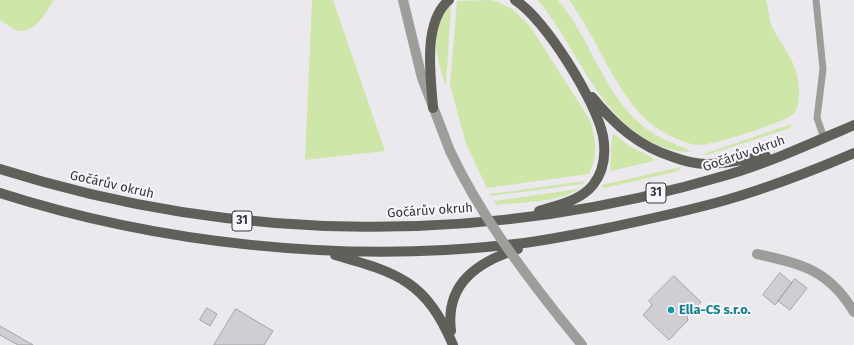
<!DOCTYPE html>
<meta charset="utf-8">
<style>
body{margin:0}
canvas{display:block;background:#ebe8ee}
</style>
<canvas width="854" height="345"></canvas>
<script>
const c = document.querySelector('canvas').getContext('2d');
c.lineJoin = 'round';
function fillPath(path, color) { c.fillStyle = color; c.fill(path, 'evenodd'); }
function strokePath(path, color, width, dash) { c.strokeStyle = color; c.lineWidth = width; c.lineCap = dash ? 'butt' : 'round'; c.setLineDash(dash || []); c.stroke(path); }
function label(font, color, halo, rows, align = 'center') {
  c.font = font + ' "Fira Sans",sans-serif'; c.lineWidth = 4; c.setLineDash([]); c.textBaseline = 'middle'; c.strokeStyle = halo; c.fillStyle = color; for (const [text, x, y, turn = 0] of rows) {
    c.save(); c.translate(x, y); c.rotate((+turn || 0) * Math.PI / 180); c.textAlign = isNaN(turn) ? turn : align; if (halo) c.strokeText(text, 0, 0); c.fillText(text, 0, 0); c.restore();
  }
}
const green = new Path2D(`
 M 0,0 L 54,0 C 46,12 36,32 20,31 C 13,30 5,23 0,20 Z
 M 312,0 L 333,0 L 385,151 L 305,160 Z
 M 490,0 L 498,2 L 512,9 L 530,26 L 590,120 C 596,140 598,155 589,174 L 487,188 L 466,144 L 450,85 L 457,1 Z
 M 537,0 L 558,0 C 591,39 603,94 644,127 C 656,137 672,143 687,149 L 689,152 C 624,149 591,82 562,34 C 554,22 547,10 537,0 Z
 M 569,0 L 766,0 C 769,8 768,18 772,26 C 778,40 789,52 794,66 C 799,77 801,97 797,108 C 796,112 793,115 789,117 C 774,125 712,146 697,145 C 685,144 659,131 650,123 C 616,95 597,37 569,0 Z
 M 451,5 L 446,85 C 435,58 430,28 451,5 Z
 M 792,124 L 790,128 L 707,155 L 703,154 Z
 M 614,134 L 629,146 L 653,158 L 654,161 L 610,171 L 612,136 Z
 M 681,167 L 679,171 L 604,188 L 602,187 L 602,185 Z
 M 585,181 L 583,184 L 491,196 L 490,194 Z
 M 579,189 C 556,203 522,202 496,205 L 494,201 Z`);
const building = new Path2D(`
 M 780,273 L 792,283 L 775,305 L 763,295 Z
 M 674,276 L 701,302 L 687,317 L 688,320 L 669,340 L 643,315 L 652,305 L 649,301 Z
 M 795,279 L 807,288 L 790,310 L 778,301 Z
 M 207,308 L 217,314 L 210,326 L 200,320 Z
 M 236,309 L 273,331 L 264,345 L 214,345 Z
 M 0,326 L 33,345 L 18,345 L 0,335 Z`);
const service = new Path2D(`
 M 816,0 L 823,69 L 817,118 L 824,138`);
const minor = new Path2D(`
 M 757,254 C 802,264 829,270 854,312`);
const tertiary = new Path2D(`
 M 403,0 L 422,78 L 450,151
 M 560,318 L 582,345`);
const primary = new Path2D(`
 M 515,0 C 545,19 596,101 603,136 C 606,153 604,171 593,185 C 580,201 558,205 539,211
 M 592,97 C 615,125 638,146 673,157 C 684,161 694,164 706,164 C 726,164 746,159 766,156
 M 433,108 C 431,77 422,23 449,0
 M 0,169 C 237,244 488,246 727,175 C 771,162 812,143 854,125
 M 0,193 C 159,244 341,263 507,245 C 538,242 568,236 598,230 C 641,221 684,212 726,200 C 770,187 812,171 854,153
 M 335,255 C 398,273 426,281 453,345
 M 451,331 C 445,284 477,262 518,249`);
const tertiaryBridge = new Path2D(`
 M 450,151 C 479,212 518,265 560,318`);
const markers = [
 [671,310,4,"#0f9aa8"]
];
const shields = [
 [656,193,20],
 [242,221,20]
];
const shieldNames = [
 ["31",656,193],
 ["31",242,221]
];
const streetNames = [
 ["Gočárův okruh",744,154,-19],
 ["Gočárův okruh",112,185,13],
 ["Gočárův okruh",430,211,-4]
];
const cultureNames = [
 ["Ella-CS s.r.o.",679,310]
];
fillPath(green, '#cfe6a9');
fillPath(building, '#d0cdd3');
strokePath(building, '#a5a2a8', 1);
strokePath(service, '#9f9d9b', 7);
strokePath(minor, '#9f9d9b', 10);
strokePath(tertiary, '#9f9d9b', 10);
strokePath(primary, '#615f5a', 10);
strokePath(tertiaryBridge, '#9f9d9b', 10);
for (const [x, y, r, color] of markers) { const dot = new Path2D(); dot.arc(x, y, r, 0, 2 * Math.PI); c.fillStyle = color; c.fill(dot); strokePath(dot, '#f8f5fc', 1.5); }
for (const [x, y, w] of shields) { const box = new Path2D(); box.roundRect(x - w / 2, y - 10, w, 20, 3); c.fillStyle = '#f8f5fc'; c.fill(box); strokePath(box, '#38373a', 1); }
label('bold 12px', '#38373a', null, shieldNames);
label('13px', '#38373a', '#f8f5fc', streetNames);
label('bold 13px', '#0d838f', '#f8f5fc', cultureNames, 'left');
</script>
